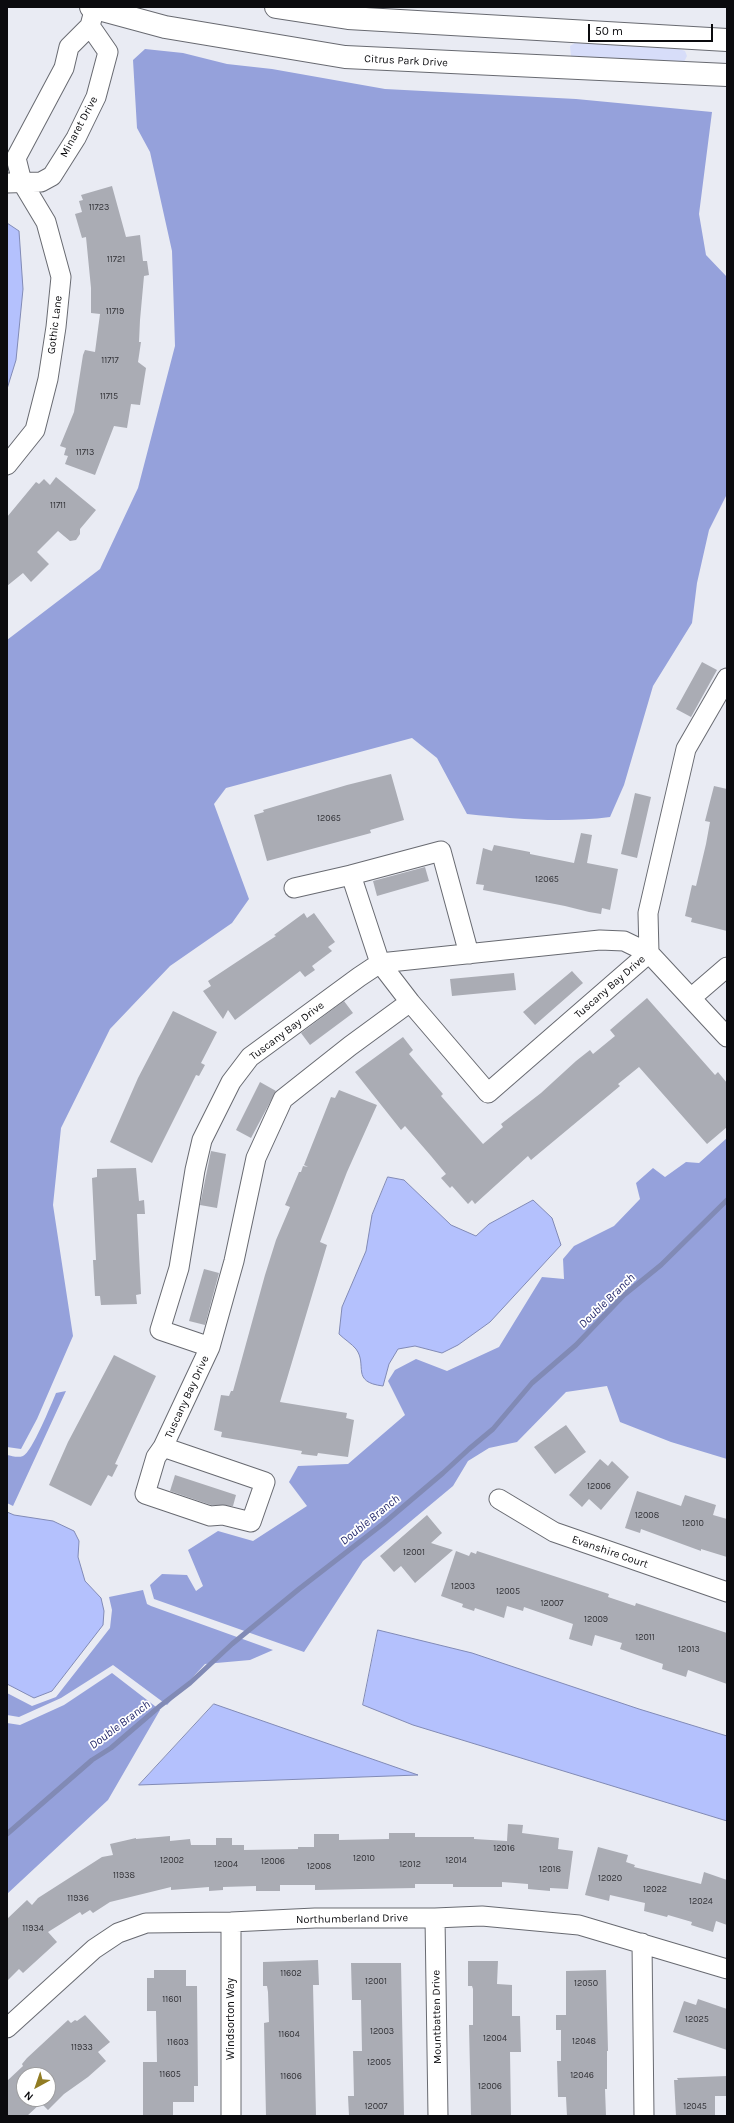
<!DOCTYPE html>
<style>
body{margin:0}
#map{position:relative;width:734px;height:2123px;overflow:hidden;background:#e9ebf3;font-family:Karla,sans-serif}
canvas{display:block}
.frame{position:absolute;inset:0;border:8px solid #0b0b0e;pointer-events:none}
.north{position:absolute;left:16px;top:2067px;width:40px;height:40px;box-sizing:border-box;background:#fff;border:1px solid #9d9d9f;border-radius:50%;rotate:220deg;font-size:11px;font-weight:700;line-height:16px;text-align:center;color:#0b0b0e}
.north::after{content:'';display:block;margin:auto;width:14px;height:18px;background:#917c23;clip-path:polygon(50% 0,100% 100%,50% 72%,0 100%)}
.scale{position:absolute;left:588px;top:24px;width:125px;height:18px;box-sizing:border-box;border:2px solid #0b0b0e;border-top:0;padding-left:5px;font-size:12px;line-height:14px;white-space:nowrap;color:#0b0b0e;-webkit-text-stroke:3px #fff;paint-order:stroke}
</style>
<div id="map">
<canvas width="734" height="2123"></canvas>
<div class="frame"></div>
<div class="north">N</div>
<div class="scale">50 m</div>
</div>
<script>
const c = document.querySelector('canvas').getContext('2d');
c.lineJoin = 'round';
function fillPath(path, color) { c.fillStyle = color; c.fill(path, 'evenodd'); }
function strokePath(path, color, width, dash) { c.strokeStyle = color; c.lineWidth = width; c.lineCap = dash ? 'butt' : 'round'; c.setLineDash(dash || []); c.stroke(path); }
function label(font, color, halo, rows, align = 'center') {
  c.font = font + ' Karla,sans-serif'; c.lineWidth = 3.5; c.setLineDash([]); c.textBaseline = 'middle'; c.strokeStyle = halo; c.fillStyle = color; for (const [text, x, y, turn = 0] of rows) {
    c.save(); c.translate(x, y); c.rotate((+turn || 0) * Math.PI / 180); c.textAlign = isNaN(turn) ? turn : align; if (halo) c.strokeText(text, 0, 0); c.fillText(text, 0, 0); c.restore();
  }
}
const green = new Path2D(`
 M 575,43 L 679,49 L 685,51 L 687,56 L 684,62 L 576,59 L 571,56 L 570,46 Z`);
const forest = new Path2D(`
 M 145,49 L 183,53 L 227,64 L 272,69 L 385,89 L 576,99 L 712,112 L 699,214 L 706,255 L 727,277 L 727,494 L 709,530 L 697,583 L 692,623 L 653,686 L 624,785 L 610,817 C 563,823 514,819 467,814 L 437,758 L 412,738 L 226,788 L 214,804 L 249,899 L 232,923 L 170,966 L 110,1029 L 61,1128 L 53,1205 L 73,1336 L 37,1419 L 21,1449 L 7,1447 L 7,640 L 100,569 L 138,488 L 175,346 L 172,251 L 150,152 L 137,128 L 133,60 Z
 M 727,1138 L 727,1459 L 671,1442 L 620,1422 L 607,1386 L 566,1392 L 517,1442 L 489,1448 L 468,1461 L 453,1486 L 363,1561 L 304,1652 L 154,1599 L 150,1585 L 162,1574 L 187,1575 L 196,1591 L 203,1586 L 188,1550 L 218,1531 L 253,1541 L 307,1506 L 289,1482 L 298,1466 L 348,1464 L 405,1415 L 388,1381 L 395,1370 L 416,1359 L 447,1371 L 499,1347 L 542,1277 L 564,1279 L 563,1259 L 574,1246 L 614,1226 L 640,1199 L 636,1183 L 653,1168 L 665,1177 L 686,1162 L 699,1163 Z
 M 66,1391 L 13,1506 L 7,1503 L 7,1455 C 12,1456 18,1458 23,1456 C 32,1452 51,1405 56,1393 Z
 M 143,1590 L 147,1604 L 151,1606 L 273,1650 L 250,1660 L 205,1664 L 167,1705 L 113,1665 L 61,1698 L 19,1717 L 7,1715 L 7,1693 L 32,1706 L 56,1697 L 110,1628 L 112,1610 L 109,1597 Z
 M 112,1673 L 160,1710 L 108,1800 L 7,1894 L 7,1723 L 20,1725 L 64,1705 Z`);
const water = new Path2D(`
 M 7,223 L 19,231 L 23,289 L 16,360 L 7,389 Z
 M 388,1177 L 404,1180 L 451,1225 L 476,1236 L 489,1224 L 533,1200 L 552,1218 L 561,1245 L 490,1322 L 458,1345 L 442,1353 L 415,1346 L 398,1349 L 389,1364 L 383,1386 C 350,1382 368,1365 356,1349 C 352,1344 344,1339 339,1334 L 342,1307 L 366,1251 L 372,1215 Z
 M 7,1512 L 14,1515 L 53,1521 L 74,1531 L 79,1541 L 78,1557 L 85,1581 L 101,1598 L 104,1611 L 103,1625 L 52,1691 L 34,1698 L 7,1684 Z
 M 378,1630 L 472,1653 L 639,1709 L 727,1736 L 727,1821 L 413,1725 L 363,1705 Z
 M 214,1704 L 418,1775 L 139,1785 Z`);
const stream = new Path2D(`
 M 7,1834 L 92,1760 L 111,1748 L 160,1706 L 190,1683 L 232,1644 L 299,1589 L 384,1523 L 443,1473 L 469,1449 L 493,1429 L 532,1383 L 576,1345 L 624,1295 L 661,1265 L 727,1200`);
const building = new Path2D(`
 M 112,186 L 126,237 L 140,235 L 143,261 L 147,261 L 149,275 L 144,276 L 140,320 L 139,342 L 141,342 L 138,362 L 146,368 L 140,405 L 131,404 L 127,428 L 114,426 L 95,475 L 65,464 L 68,456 L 64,455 L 66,448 L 60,446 L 74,412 L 83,355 L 85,350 L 95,352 L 100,314 L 91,313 L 91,288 L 86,237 L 82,238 L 75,214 L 82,212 L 79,201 L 83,200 L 81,195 Z
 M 56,477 L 96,510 L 80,529 L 80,534 L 76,540 L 70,541 L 58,531 L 37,552 L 49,564 L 31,582 L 23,573 L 7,586 L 7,517 L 36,482 L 39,484 L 44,479 L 50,485 Z
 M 702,662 L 717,670 L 691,717 L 676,709 Z
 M 391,774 L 404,820 L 370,830 L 371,833 L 267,861 L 254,815 L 264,812 L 263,810 L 347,785 Z
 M 714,786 L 727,789 L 727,931 L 691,922 L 692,918 L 685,916 L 692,885 L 696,886 L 706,844 L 710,822 L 705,821 Z
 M 635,793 L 651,797 L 637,858 L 621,854 Z
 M 581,833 L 592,835 L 587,863 L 618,869 L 610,910 L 602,908 L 601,914 L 589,912 L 565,906 L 483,890 L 484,885 L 476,884 L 483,848 L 492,851 L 494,845 L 530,852 L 530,854 L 574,863 Z
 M 425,867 L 429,881 L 377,896 L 373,881 Z
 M 304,913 L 307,918 L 314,913 L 335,942 L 328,947 L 332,951 L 312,966 L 315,970 L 305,977 L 300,971 L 235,1020 L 228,1010 L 223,1019 L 203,991 L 211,986 L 208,981 L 276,936 L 274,935 Z
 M 572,971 L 583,983 L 535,1025 L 523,1012 Z
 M 514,973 L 516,990 L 452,996 L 450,979 Z
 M 647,998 L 715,1075 L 718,1072 L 727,1083 L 727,1127 L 707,1144 L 639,1067 L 618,1084 L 620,1086 L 531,1160 L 528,1156 L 475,1204 L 472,1200 L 468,1204 L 452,1186 L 450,1188 L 441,1178 L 446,1174 L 431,1156 L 405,1126 L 401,1130 L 355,1072 L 403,1037 L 413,1050 L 409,1054 L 443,1094 L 441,1096 L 483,1144 L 503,1127 L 501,1124 L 541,1093 L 576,1061 L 590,1050 L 593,1054 L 615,1036 L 610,1030 Z
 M 344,1001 L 353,1013 L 310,1045 L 301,1033 Z
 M 173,1011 L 217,1032 L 201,1063 L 205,1065 L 199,1076 L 196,1075 L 152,1163 L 110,1142 L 138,1078 Z
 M 260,1082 L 276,1091 L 251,1138 L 236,1130 Z
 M 339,1090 L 377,1105 L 347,1172 L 320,1242 L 327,1245 L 280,1402 L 347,1413 L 346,1418 L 354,1420 L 348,1457 L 318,1453 L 317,1456 L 301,1454 L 302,1451 L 221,1437 L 222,1432 L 214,1430 L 221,1395 L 229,1396 L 231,1391 L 233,1391 L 265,1275 L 276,1240 L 290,1207 L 285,1205 L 299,1172 L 301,1172 L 303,1166 L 308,1167 L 304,1165 L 331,1097 L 335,1098 Z
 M 211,1151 L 226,1154 L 217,1208 L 200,1205 Z
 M 136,1168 L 139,1201 L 144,1200 L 145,1214 L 137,1214 L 141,1294 L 136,1295 L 137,1304 L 101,1305 L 100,1296 L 95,1296 L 93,1260 L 96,1260 L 92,1178 L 97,1177 L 97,1169 Z
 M 204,1269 L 219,1273 L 205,1325 L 189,1321 Z
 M 114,1355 L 156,1376 L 115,1464 L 118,1465 L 112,1477 L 108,1475 L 91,1506 L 49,1485 L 68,1442 Z
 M 566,1425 L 586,1452 L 555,1474 L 534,1447 Z
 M 600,1459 L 608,1466 L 612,1461 L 629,1477 L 601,1510 L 589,1499 L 582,1507 L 569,1495 Z
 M 175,1475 L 236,1495 L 233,1506 L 211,1505 L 170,1491 Z
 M 637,1491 L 681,1506 L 685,1495 L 716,1505 L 713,1515 L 727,1519 L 727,1557 L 701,1549 L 701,1551 L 641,1529 L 640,1533 L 625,1528 Z
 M 427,1515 L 442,1533 L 431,1543 L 453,1550 L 415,1583 L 401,1566 L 394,1572 L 380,1556 Z
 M 456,1551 L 469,1556 L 471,1552 L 476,1554 L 477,1551 L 609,1594 L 608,1597 L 635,1606 L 636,1603 L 727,1633 L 727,1684 L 688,1670 L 686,1677 L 662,1669 L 663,1664 L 620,1649 L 622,1643 L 595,1635 L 592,1646 L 569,1639 L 573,1624 L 524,1607 L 523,1611 L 507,1606 L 504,1618 L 475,1608 L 474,1611 L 462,1607 L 463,1604 L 441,1596 Z
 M 508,1824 L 523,1825 L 522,1833 L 559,1838 L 558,1849 L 573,1851 L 568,1889 L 550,1888 L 550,1891 L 528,1889 L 528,1884 L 502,1882 L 502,1887 L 453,1887 L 453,1884 L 415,1884 L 415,1888 L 361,1889 L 315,1890 L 315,1885 L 280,1885 L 280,1891 L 256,1891 L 256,1886 L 223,1887 L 223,1890 L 209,1891 L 209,1887 L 171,1890 L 171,1887 L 110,1902 L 93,1913 L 90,1910 L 82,1915 L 80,1912 L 48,1932 L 57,1942 L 23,1973 L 19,1969 L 7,1981 L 7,1919 L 27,1900 L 32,1905 L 38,1898 L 102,1857 L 113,1855 L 110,1844 L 136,1838 L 136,1839 L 170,1836 L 170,1841 L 190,1839 L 191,1845 L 216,1845 L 216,1838 L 232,1838 L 232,1845 L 244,1845 L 244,1850 L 298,1849 L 298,1847 L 314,1847 L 314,1834 L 339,1834 L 339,1840 L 389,1839 L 389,1833 L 415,1833 L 415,1837 L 474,1837 L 474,1839 L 507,1841 Z
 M 598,1847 L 628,1855 L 626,1862 L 635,1865 L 634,1867 L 701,1884 L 704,1872 L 727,1880 L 727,1925 L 716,1921 L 713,1932 L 691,1925 L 692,1922 L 668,1915 L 667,1917 L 644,1911 L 645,1903 L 610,1895 L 609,1901 L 585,1895 Z
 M 318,1960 L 319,1985 L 313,1985 L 316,2116 L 266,2116 L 264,2023 L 269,2022 L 268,1992 L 267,1986 L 263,1986 L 263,1962 Z
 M 468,1961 L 498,1961 L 497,1984 L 512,1985 L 512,2016 L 520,2016 L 521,2052 L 510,2052 L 511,2116 L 471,2116 L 469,2025 L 473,2025 L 473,1989 L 472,1986 L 468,1986 Z
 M 351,1963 L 401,1963 L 404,2116 L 349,2116 L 348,2096 L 354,2096 L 353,2051 L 362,2051 L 361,2000 L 352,2000 Z
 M 154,1970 L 186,1970 L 186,1986 L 197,1986 L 198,2086 L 194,2086 L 194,2102 L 173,2102 L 173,2116 L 143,2116 L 143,2062 L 157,2062 L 156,2011 L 147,2011 L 147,1978 L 154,1978 Z
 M 606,1970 L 608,2051 L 607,2051 L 607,2089 L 605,2089 L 606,2116 L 567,2116 L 566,2097 L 558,2097 L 557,2061 L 561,2061 L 561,2030 L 556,2030 L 556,2015 L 566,2015 L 566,1971 Z
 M 698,1999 L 727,2009 L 727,2050 L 673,2032 L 684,2001 L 696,2005 Z
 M 85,2015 L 110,2042 L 98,2052 L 106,2061 L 88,2077 L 64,2094 L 48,2110 L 41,2103 L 27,2116 L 7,2116 L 7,2081 L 23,2066 L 22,2064 L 27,2058 L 68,2020 L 71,2023 L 75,2020 L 77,2021 ZM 24,2075 L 48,2075 L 48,2099 L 24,2099 Z
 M 727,2076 L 727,2096 L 715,2096 L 715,2116 L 676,2116 L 674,2080 L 678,2080 L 677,2078 Z`);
const street = new Path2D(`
 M 7,183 L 41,182 L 52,176 L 76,138 L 96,97 L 108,52 L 90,26
 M 7,465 L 35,430 L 48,379 L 56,327 L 61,277 L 46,222 L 22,182 L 16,158 L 64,68 L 69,47 L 90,26 L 95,7
 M 294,888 L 351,875
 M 691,998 L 727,967
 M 410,1002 L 380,963 L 351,875 L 441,851 L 469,954
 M 210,1347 L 234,1261 L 256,1158 L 283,1099 L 350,1046 L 410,1002 L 488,1093 L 649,953 L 727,1037
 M 163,1447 L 265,1482 L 251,1522 L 223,1515 L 210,1516 L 145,1494 L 156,1457 L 163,1447 L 210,1347 L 160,1330 L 179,1268 L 195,1170 L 202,1140 L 231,1082 L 250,1057 L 359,977 L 380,963 L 600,940 L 624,941 L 649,953 L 648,913 L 686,749 L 727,678
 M 499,1499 L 554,1532 L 727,1592
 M 435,1918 L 438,2116
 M 231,1922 L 231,2116
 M 642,1943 L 644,2116
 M 7,2028 L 94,1949 L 118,1933 L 146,1923 L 231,1922 L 315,1918 L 435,1918 L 482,1916 L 579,1925 L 727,1969`);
const secondary = new Path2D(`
 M 91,7 L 165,27 L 345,57 L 727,75
 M 276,7 L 348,18 L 727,40`);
const numberNames = [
 ["11723",99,207],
 ["11721",116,259],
 ["11719",115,311],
 ["11717",110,360],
 ["11715",109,396],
 ["11713",85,452],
 ["11711",58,505],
 ["12065",329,818],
 ["12065",547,879],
 ["12006",599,1486],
 ["12008",647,1515],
 ["12010",693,1523],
 ["12001",414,1552],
 ["12003",463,1586],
 ["12005",508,1591],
 ["12007",552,1603],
 ["12009",596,1619],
 ["12011",645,1637],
 ["12013",689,1649],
 ["12016",504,1848],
 ["12010",364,1858],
 ["12002",172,1860],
 ["12014",456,1860],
 ["12006",273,1861],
 ["12004",226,1864],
 ["12012",410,1864],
 ["12008",319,1866],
 ["12018",550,1869],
 ["11938",124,1875],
 ["12020",610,1878],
 ["12022",655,1889],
 ["11936",78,1898],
 ["12024",701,1901],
 ["11934",33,1928],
 ["11602",291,1973],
 ["12001",376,1981],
 ["12050",586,1983],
 ["11601",172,1999],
 ["12025",697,2019],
 ["12003",382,2031],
 ["11604",289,2034],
 ["12004",495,2038],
 ["12048",584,2041],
 ["11603",178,2042],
 ["11933",82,2047],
 ["12005",379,2062],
 ["11605",170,2074],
 ["12046",582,2075],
 ["11606",291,2076],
 ["12006",490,2086],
 ["12007",376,2106],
 ["12045",695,2106]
];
const streetNames = [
 ["Citrus Park Drive",406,61,3],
 ["Minaret Drive",79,127,-62],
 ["Gothic Lane",55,325,-83],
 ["Tuscany Bay Drive",610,987,-41],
 ["Tuscany Bay Drive",287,1031,-37],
 ["Tuscany Bay Drive",187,1397,-65],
 ["Evanshire Court",610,1552,19],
 ["Northumberland Drive",352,1919,-1],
 ["Mountbatten Drive",437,2017,-91],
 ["Windsorton Way",231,2019,-90]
];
const waterNames = [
 ["Double Branch",607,1301,-44],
 ["Double Branch",370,1520,-39],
 ["Double Branch",120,1725,-37]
];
fillPath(green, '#d7ddf9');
fillPath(forest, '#95a1db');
fillPath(water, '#b4c1fd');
strokePath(water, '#818ab5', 1);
strokePath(stream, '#818ab5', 5);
fillPath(building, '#aaacb4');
strokePath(street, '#686a71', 21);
strokePath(secondary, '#686a71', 24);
strokePath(street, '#fff', 19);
strokePath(secondary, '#fff', 22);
label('9px', '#333338', null, numberNames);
label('11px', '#0b0b0e', '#fff', streetNames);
label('italic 12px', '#252a6d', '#fff', waterNames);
</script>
